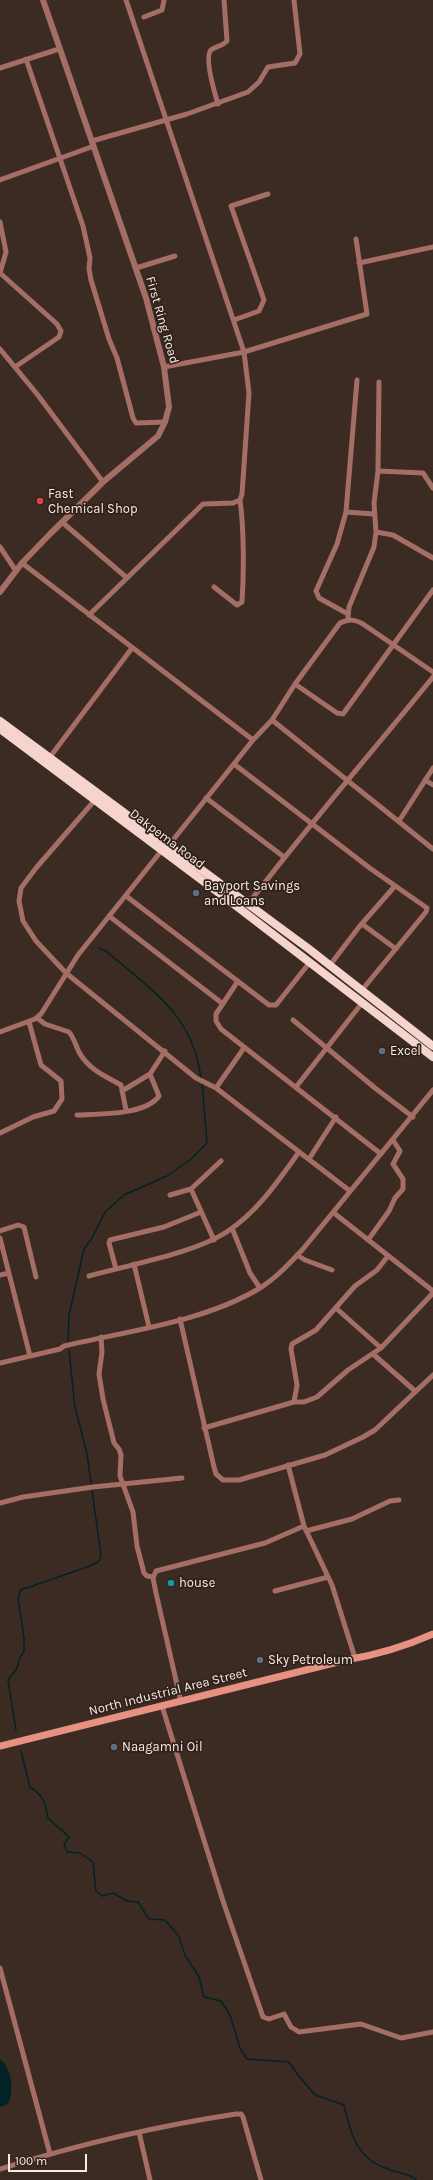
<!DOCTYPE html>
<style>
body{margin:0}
#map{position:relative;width:433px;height:2180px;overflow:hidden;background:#3b2b23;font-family:Karla,sans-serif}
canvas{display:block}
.scale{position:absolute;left:8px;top:2154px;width:79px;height:18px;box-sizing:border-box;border:2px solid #f6ebe6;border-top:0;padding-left:5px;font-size:12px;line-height:14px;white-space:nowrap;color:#f6ebe6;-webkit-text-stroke:3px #31211a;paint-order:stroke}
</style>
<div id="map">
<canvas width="433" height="2180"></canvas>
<div class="scale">100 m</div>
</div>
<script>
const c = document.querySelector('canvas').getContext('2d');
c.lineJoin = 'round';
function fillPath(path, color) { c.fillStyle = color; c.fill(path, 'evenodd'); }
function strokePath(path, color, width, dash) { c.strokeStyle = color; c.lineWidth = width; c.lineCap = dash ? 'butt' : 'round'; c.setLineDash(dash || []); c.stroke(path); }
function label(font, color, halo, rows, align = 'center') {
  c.font = font + ' Karla,sans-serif'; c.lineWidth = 3.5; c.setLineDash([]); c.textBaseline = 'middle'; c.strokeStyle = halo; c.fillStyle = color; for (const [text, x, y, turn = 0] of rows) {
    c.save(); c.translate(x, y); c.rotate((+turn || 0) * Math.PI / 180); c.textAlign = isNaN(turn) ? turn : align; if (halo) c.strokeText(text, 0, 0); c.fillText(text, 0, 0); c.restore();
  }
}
const water = new Path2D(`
 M 0,2059 C 12,2068 14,2092 8,2104 L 0,2107 Z`);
const stream = new Path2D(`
 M 99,948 L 106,951 C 150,989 194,1015 201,1079
 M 68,1341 L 69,1315 L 84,1249 L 92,1238 L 105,1212 L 124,1195 L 167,1176 L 191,1159 L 207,1143 L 202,1082
 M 16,1730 L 8,1680 L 17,1668 L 20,1657 L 24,1652 L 24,1638 L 18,1598 L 21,1590 L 90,1566 L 99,1561 L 101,1556 L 87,1454 L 75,1407 L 69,1350
 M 21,1751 L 30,1787 C 43,1795 46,1804 48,1818 L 69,1837 L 64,1845 L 67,1852 L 80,1853 L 93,1862 L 96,1891 L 102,1896 L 113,1893 L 127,1901 L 138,1902 L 149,1919 L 165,1920 L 178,1935 L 185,1955 L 199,1977 L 204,1997 L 221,2001 L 230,2015 L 240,2048 L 247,2059 L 289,2062 L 298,2075 L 315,2095 L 344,2105 C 351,2136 357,2160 391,2170 C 398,2173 411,2174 416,2180`);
const minor = new Path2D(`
 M 144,17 L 162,10 L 164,0
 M 26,59 L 83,226 L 90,258 L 89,269 L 91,280 L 109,339 L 117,358 L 133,418 L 136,423 L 165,422
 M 0,68 L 59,49
 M 218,104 C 215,94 204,57 211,50 C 215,46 222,47 227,41 L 224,0
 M 92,141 L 187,114 L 248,92 L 259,82 L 268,67 L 295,63 L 300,54 L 294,0
 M 0,180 L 94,146
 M 0,222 L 6,252 L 0,273
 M 359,263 L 433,247
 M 136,268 L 175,256
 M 0,273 L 57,324 L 61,331 L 59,337 L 15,367
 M 234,320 L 259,311 L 264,300 L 231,206 L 268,194
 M 0,349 L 37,394 L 103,482
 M 164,367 L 244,352 L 367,314 L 356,239
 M 378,471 L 423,473 L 433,488
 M 346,512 L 374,514
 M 62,522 L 127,578
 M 376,532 L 393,535 L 433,558
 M 0,547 L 16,571
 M 22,563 L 253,740
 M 214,587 L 237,605 L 242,602 C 244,573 244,528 240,500
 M 348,614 L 319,598 L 316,591 L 337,544 L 346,512 L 357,380
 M 89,615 L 203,504 L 233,503 L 240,500 L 242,494 L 249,393 L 244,352 L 126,0
 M 348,617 L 349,607 L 374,547 L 376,532 L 374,503 L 378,471 L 379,382
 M 295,684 L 337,713 L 343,714 L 433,590
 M 272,720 L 433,849
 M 50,757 L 132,648
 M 234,764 L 371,869 L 427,908 L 426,912 L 362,990
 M 425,780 L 433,785
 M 206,798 L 284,857
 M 95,800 L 36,868 L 21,888 L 19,901 L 23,921 L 36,941 L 66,973 L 196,1078 L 216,1088
 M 399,821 L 433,768
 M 169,845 L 253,740 L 272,720 L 295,684 L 340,623 C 349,619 354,619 363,624 L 433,672
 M 126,896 L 269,1005 L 276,1005 L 310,962
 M 248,904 C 308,826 371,753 433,677
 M 109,916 L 223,1004
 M 362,924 L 396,949
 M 330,965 L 359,927 L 395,886
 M 238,981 L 216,1014 L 216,1021 L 221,1029 L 381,1154
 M 37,1018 L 45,1024 L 69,1032 C 74,1038 76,1046 79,1052 C 88,1069 105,1076 121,1085 L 126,1110
 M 293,1020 L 375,1088 L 413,1117
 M 0,1032 L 35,1019 L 41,1014 L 78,955 L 162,850
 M 244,1048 L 216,1088 L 350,1191
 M 296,1087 L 362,1003
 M 122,1091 L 150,1074 L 165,1051
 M 77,1115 C 99,1114 146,1115 159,1096 L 150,1074
 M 0,1133 L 33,1117 L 54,1111 L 62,1099 L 61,1081 L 41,1065 L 29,1022
 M 309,1159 L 336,1117
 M 191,1189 L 214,1240
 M 170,1195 L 191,1189 L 221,1161
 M 334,1213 L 433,1291
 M 232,1228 L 250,1273 L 260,1288
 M 0,1231 L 18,1225 L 24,1227 L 36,1277
 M 0,1238 L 30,1356
 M 368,1240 L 389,1211 L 395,1198 L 403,1189 L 403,1179 L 393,1164 L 400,1151 L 393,1140
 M 297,1255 L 305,1260 L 332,1270
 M 134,1264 L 149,1327
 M 116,1269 L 109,1243 L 110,1240 L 164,1227 L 201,1212
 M 0,1275 L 9,1273
 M 89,1276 C 128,1265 196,1253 228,1231 C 258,1211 278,1181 299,1152
 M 337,1309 L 381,1348
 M 180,1319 L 214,1467 L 216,1474 L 223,1480 L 239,1480 L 325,1455 L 363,1437 L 375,1430 L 433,1375
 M 101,1337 L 102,1352 L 99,1374 L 103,1399 L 114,1443 L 119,1449 L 121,1455 L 120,1476 L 133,1512 L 137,1546 L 144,1573 L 147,1576 L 153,1577
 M 373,1354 L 415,1391
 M 0,1363 L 60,1349 L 64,1346 C 127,1331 204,1322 260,1288 C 276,1278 290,1263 303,1249 L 433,1090
 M 294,1402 L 304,1402 L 317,1397 L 348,1370 L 381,1348 L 433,1293
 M 204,1428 L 294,1402 L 297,1385 L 291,1349 L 292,1344 L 316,1330 L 355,1286 L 377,1270 L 388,1256
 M 288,1465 L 304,1526 L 332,1585 L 355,1658
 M 0,1503 L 23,1497 L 93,1487 L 182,1478
 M 306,1531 L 352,1519 L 390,1501 L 399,1500
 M 275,1591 L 328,1577
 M 181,1702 L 156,1593 L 153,1578 L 156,1571 L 265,1543 L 304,1526
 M 162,1706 L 223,1901 L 263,2017 L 269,2019 L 284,2014 L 291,2027 L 299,2032 L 361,2024 L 401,2038 L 433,2032
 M 0,1968 L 50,2154
 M 139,2132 L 150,2180
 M 0,2169 C 77,2145 156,2126 236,2114 L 241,2114 L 243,2117 L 261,2180`);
const tertiary = new Path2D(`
 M 0,592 L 22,563 L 50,534 L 103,482 L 158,436 L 165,422 L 169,407 L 164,367 L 146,298 L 43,0`);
const secondary = new Path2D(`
 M 0,1746 L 346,1660 C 377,1655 404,1647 433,1634`);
const trunk = new Path2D(`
 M 0,721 L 309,949 L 433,1046
 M 0,729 L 231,902 L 433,1057`);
const markers = [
 [40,501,4,"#e0444e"],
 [196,893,4,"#5c6f8a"],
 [382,1051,4,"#5c6f8a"],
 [171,1583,4,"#0f9aa8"],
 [260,1660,4,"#5c6f8a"],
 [114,1747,4,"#5c6f8a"]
];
const streetNames = [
 ["First Ring Road",162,320,74],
 ["Dakpema Road",167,839,37],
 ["North Industrial Area Street",168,1692,-14]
];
const poiNames = [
 ["Fast",48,494],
 ["Chemical Shop",48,509],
 ["Bayport Savings",204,886],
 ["and Loans",204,901],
 ["Excel",390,1051],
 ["house",179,1583],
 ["Sky Petroleum",268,1660],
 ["Naagamni Oil",122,1747]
];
fillPath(water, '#022227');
strokePath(stream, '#022227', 1.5);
strokePath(minor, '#a46e65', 5);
strokePath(tertiary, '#a46e65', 6);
strokePath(secondary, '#e69182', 7);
strokePath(trunk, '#f5d4ce', 8);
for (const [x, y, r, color] of markers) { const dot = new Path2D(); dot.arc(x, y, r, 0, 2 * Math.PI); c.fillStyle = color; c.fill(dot); strokePath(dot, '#31211a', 1.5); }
label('13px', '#f6ebe6', '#31211a', streetNames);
label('13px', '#f6ebe6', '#31211a', poiNames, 'left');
</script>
